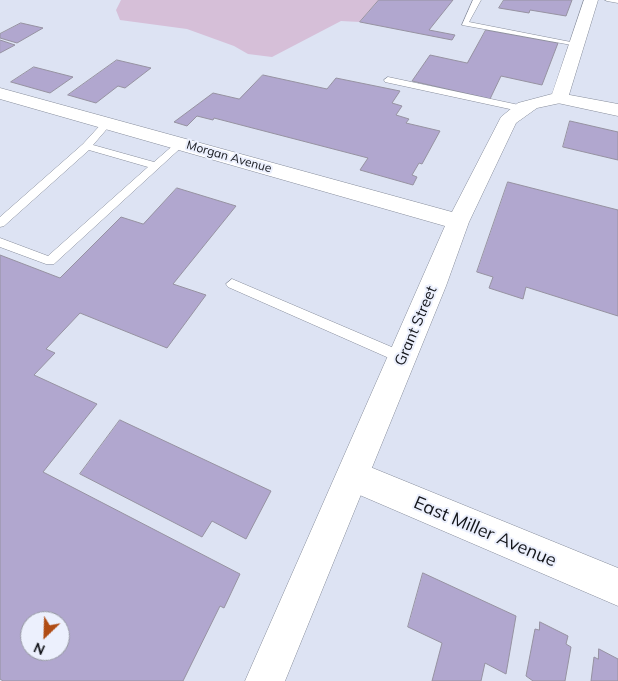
<!DOCTYPE html>
<style>
body{margin:0}
#map{position:relative;width:618px;height:681px;overflow:hidden;background:#dde3f3;font-family:Mulish,sans-serif}
canvas{display:block}
.north{position:absolute;left:20px;top:611px;width:50px;height:50px;box-sizing:border-box;background:#ecf0fd;border:1px solid #9598a2;border-radius:50%;rotate:204deg;font-size:14px;font-weight:700;line-height:20px;text-align:center;color:#13151a}
.north::after{content:'';display:block;margin:auto;width:18px;height:22px;background:#b04c15;clip-path:polygon(50% 0,100% 100%,50% 72%,0 100%)}
</style>
<div id="map">
<canvas width="618" height="681"></canvas>
<div class="north">N</div>
</div>
<script>
const c = document.querySelector('canvas').getContext('2d');
c.lineJoin = 'round';
function fillPath(path, color) { c.fillStyle = color; c.fill(path, 'evenodd'); }
function strokePath(path, color, width, dash) { c.strokeStyle = color; c.lineWidth = width; c.lineCap = dash ? 'butt' : 'round'; c.setLineDash(dash || []); c.stroke(path); }
function label(font, color, halo, rows, align = 'center') {
  c.font = font + ' Mulish,sans-serif'; c.lineWidth = 4; c.setLineDash([]); c.textBaseline = 'middle'; c.strokeStyle = halo; c.fillStyle = color; for (const [text, x, y, turn = 0] of rows) {
    c.save(); c.translate(x, y); c.rotate((+turn || 0) * Math.PI / 180); c.textAlign = isNaN(turn) ? turn : align; if (halo) c.strokeText(text, 0, 0); c.fillText(text, 0, 0); c.restore();
  }
}
const green = new Path2D(`
 M 121,0 L 379,0 L 360,22 L 341,21 L 272,57 L 248,54 L 234,46 L 187,29 L 120,20 L 116,10 Z`);
const building = new Path2D(`
 M 379,0 L 453,0 L 429,30 L 455,35 L 452,40 L 360,22 Z
 M 504,0 L 572,0 L 566,16 L 530,10 L 529,13 L 499,8 Z
 M 21,23 L 43,28 L 17,43 L 0,38 L 0,34 Z
 M 486,30 L 558,43 L 542,85 L 501,76 L 490,99 L 412,81 L 430,55 L 467,63 Z
 M 0,40 L 15,45 L 0,53 Z
 M 117,60 L 151,68 L 125,88 L 118,86 L 96,103 L 68,95 Z
 M 34,67 L 73,77 L 50,93 L 11,82 Z
 M 263,75 L 327,89 L 336,78 L 400,91 L 392,103 L 402,106 L 396,115 L 409,119 L 406,123 L 440,131 L 422,164 L 419,163 L 412,175 L 417,177 L 413,185 L 360,170 L 368,158 L 214,118 L 213,120 L 197,116 L 187,126 L 174,122 L 213,93 L 239,99 Z
 M 570,121 L 618,132 L 618,160 L 563,147 Z
 M 508,182 L 618,210 L 618,316 L 526,287 L 523,299 L 489,288 L 493,277 L 477,272 Z
 M 177,188 L 236,206 L 173,284 L 206,295 L 167,348 L 80,313 L 46,349 L 55,353 L 34,375 L 97,404 L 43,472 L 240,574 L 224,608 L 220,606 L 183,681 L 3,681 L 0,679 L 0,255 L 60,278 L 121,217 L 143,224 ZM 30,621 L 60,621 L 60,651 L 30,651 Z
 M 120,420 L 271,491 L 246,539 L 212,521 L 202,537 L 80,474 Z
 M 423,573 L 516,616 L 506,674 L 485,663 L 481,681 L 432,681 L 442,643 L 408,627 Z
 M 540,622 L 568,636 L 566,644 L 571,647 L 565,681 L 533,681 L 526,676 L 535,629 L 539,630 Z
 M 599,649 L 618,659 L 618,681 L 591,681 L 594,657 L 598,659 Z`);
const service = new Path2D(`
 M 473,0 L 481,0 L 469,22 L 581,44 L 577,46 L 462,25 Z
 M 605,0 L 618,0 L 618,3 L 607,1 Z
 M 388,77 L 519,105 L 524,108 L 519,111 L 385,82 L 384,80 Z
 M 107,120 L 112,123 L 93,145 L 154,162 L 177,142 L 185,144 L 54,264 L 46,264 L 0,247 L 0,238 L 48,256 L 148,167 L 89,150 L 4,226 L 0,227 L 0,217 L 83,144 L 104,121 Z
 M 232,279 L 408,354 L 410,358 L 408,362 L 403,364 L 398,362 L 228,287 L 226,284 Z`);
const minor = new Path2D(`
 M 559,93 L 618,104 L 618,116 L 553,102 L 550,98 L 553,94 Z
 M 353,460 L 618,568 L 618,606 L 341,487 L 337,476 L 341,465 Z`);
const tertiary = new Path2D(`
 M 584,0 L 598,0 L 568,98 L 565,102 L 537,108 L 516,123 L 469,222 L 446,286 L 285,681 L 245,681 L 445,226 L 0,99 L 0,88 L 452,212 L 501,117 L 518,103 L 552,94 Z`);
const farStreetnames = [
 ["Morgan Avenue",229,157,16]
];
const streetNames = [
 ["Grant Street",416,326,-67]
];
const nearStreetnames = [
 ["East Miller Avenue",485,532,23]
];
fillPath(green, '#d6bfd8');
fillPath(building, '#b1a7cf');
strokePath(building, '#9692a1', 1);
strokePath(service, '#878d9b', 1);
strokePath(minor, '#878d9b', 1);
strokePath(tertiary, '#878d9b', 1);
fillPath(service, '#fff');
fillPath(minor, '#fff');
fillPath(tertiary, '#fff');
label('12px', '#13151a', '#ecf0fd', farStreetnames);
label('15px', '#13151a', '#ecf0fd', streetNames);
label('18px', '#13151a', '#ecf0fd', nearStreetnames);
</script>
